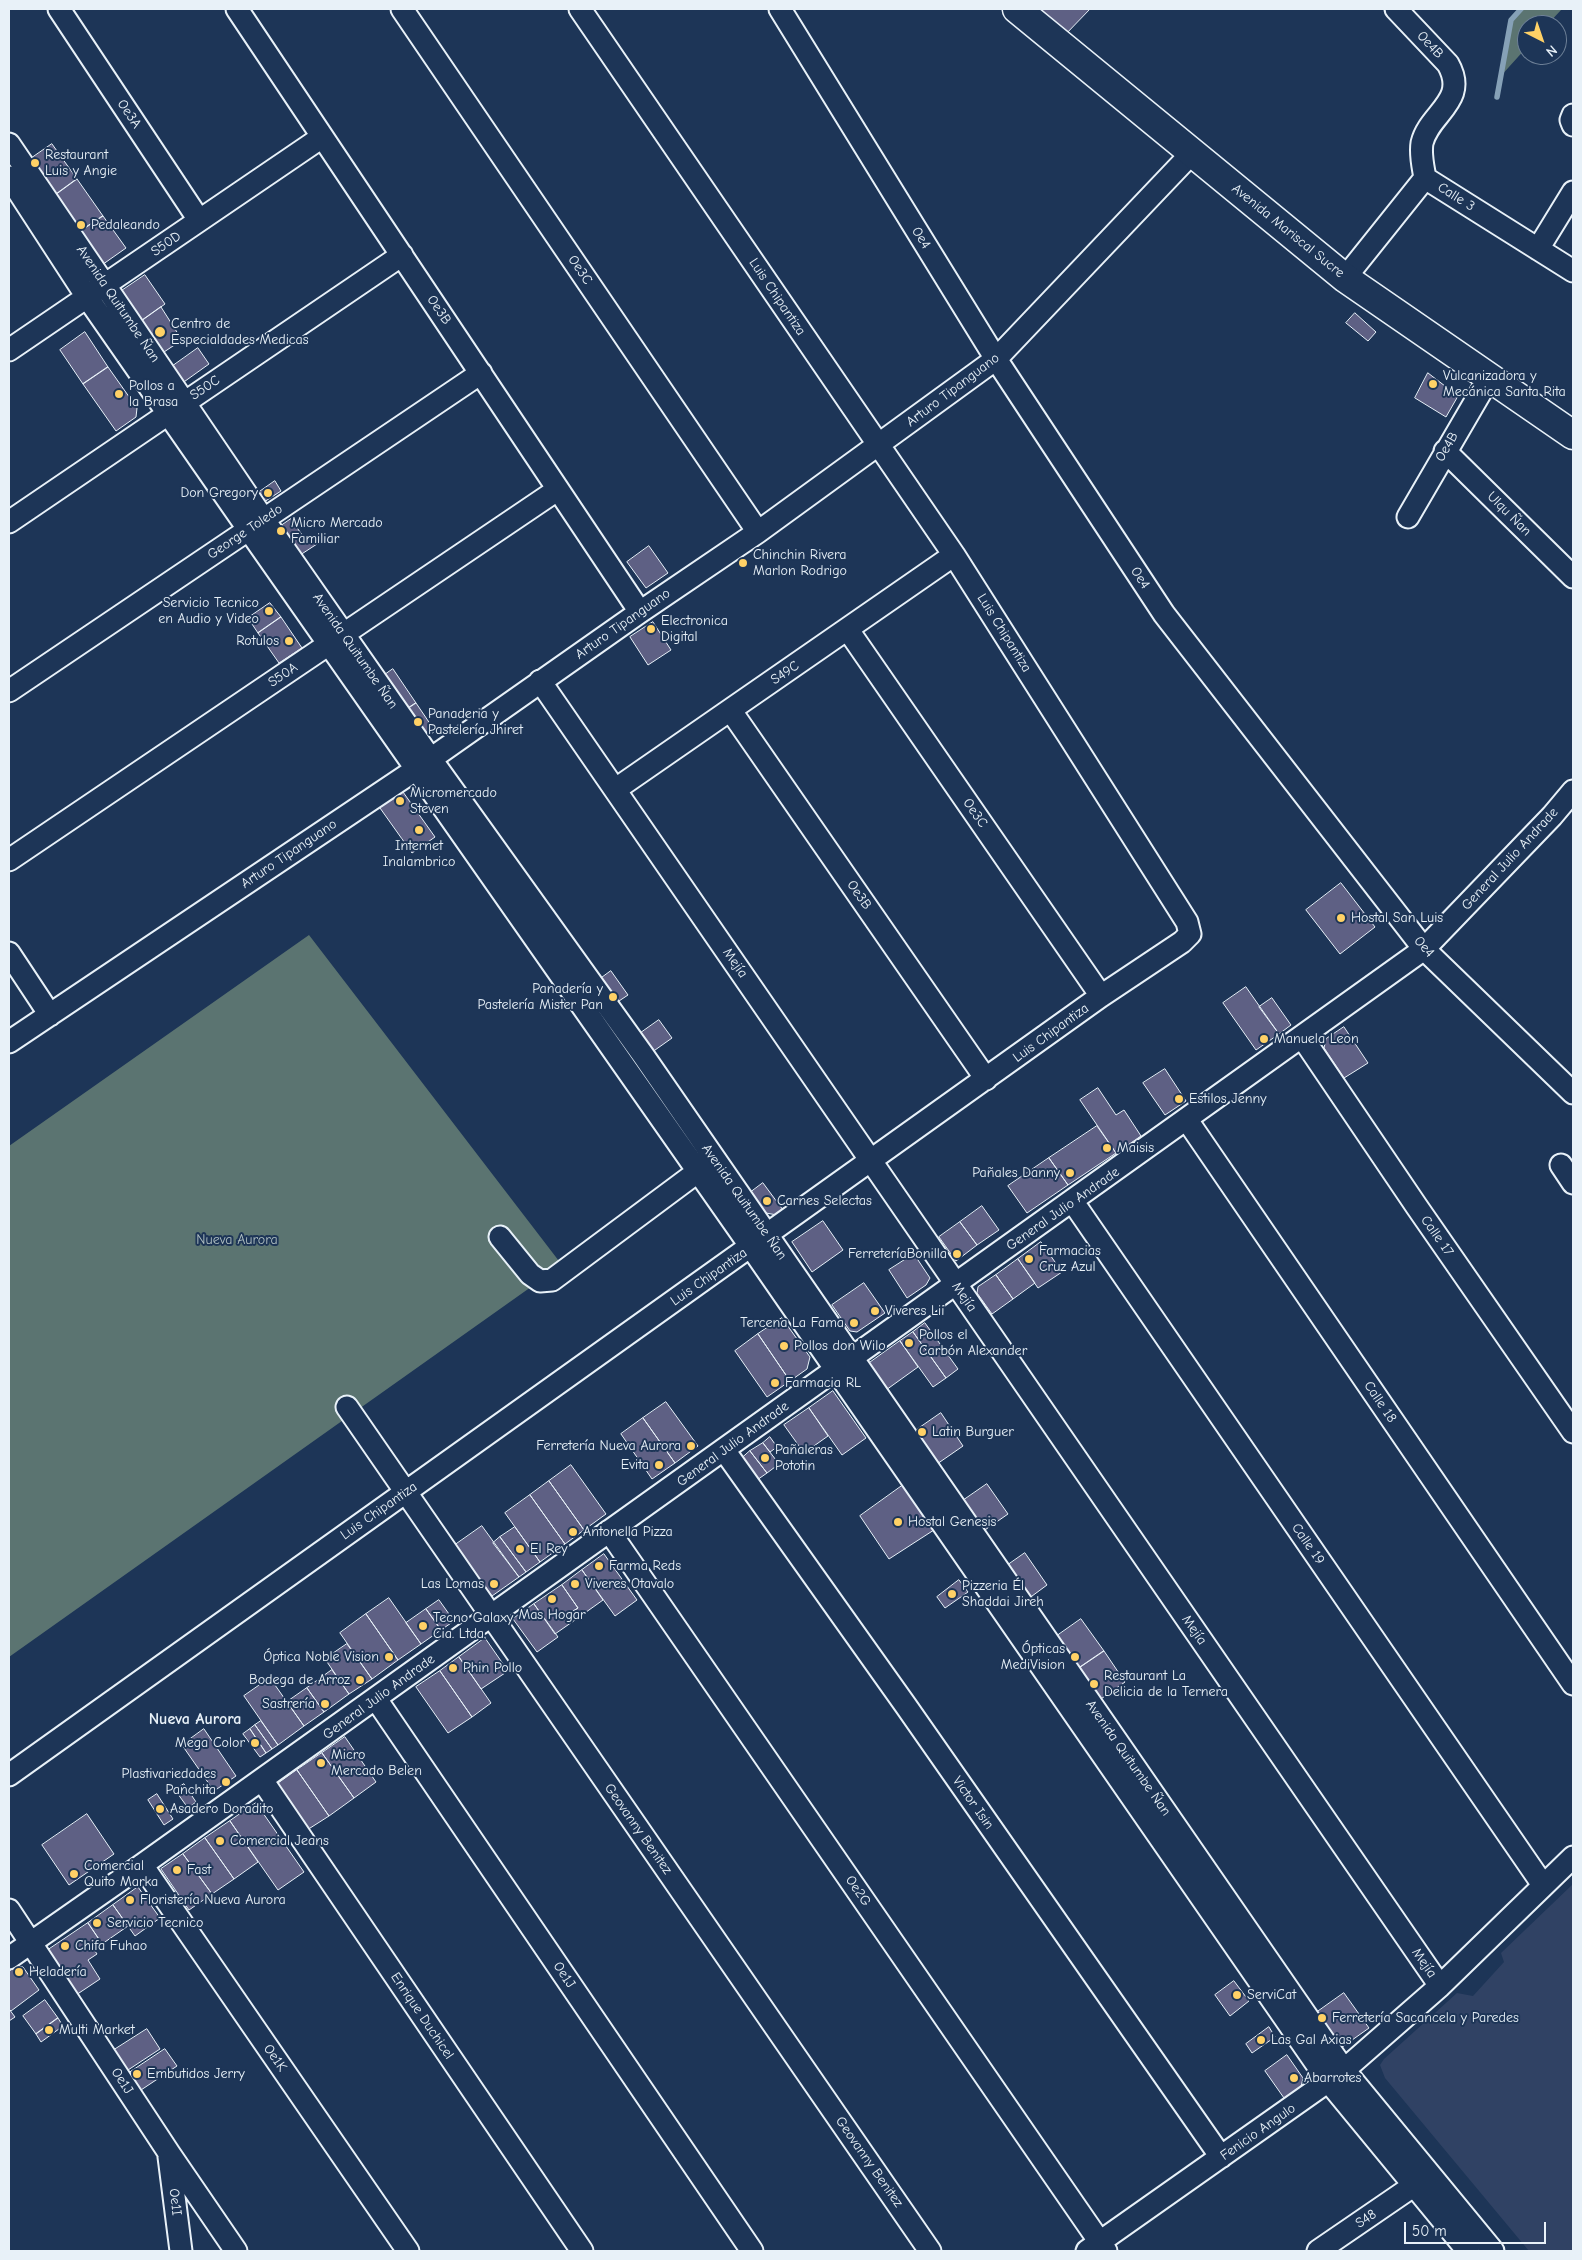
<!DOCTYPE html>
<meta charset="utf-8">
<style>
body{margin:0}
#map{position:relative;width:1582px;height:2260px;overflow:hidden;background:#1d3557;font-family:"Comic Neue",sans-serif}
canvas{display:block}
.frame{position:absolute;inset:0;border:10px solid #e8f1f8;pointer-events:none}
.north{position:absolute;left:1517px;top:15px;width:50px;height:50px;box-sizing:border-box;background:#1d3557;border:1px solid #6e8097;border-radius:50%;rotate:139deg;font-size:14px;font-weight:700;line-height:20px;text-align:center;color:#e8f1f8}
.north::after{content:'';display:block;margin:auto;width:18px;height:22px;background:#ffd166;clip-path:polygon(50% 0,100% 100%,50% 72%,0 100%)}
.scale{position:absolute;left:1404px;top:2222px;width:142px;height:22px;box-sizing:border-box;border:2px solid #e8f1f8;border-top:0;padding-left:6px;font-size:15px;line-height:18px;white-space:nowrap;color:#e8f1f8;-webkit-text-stroke:4px #1d3557;paint-order:stroke}
</style>
<div id="map">
<canvas width="1582" height="2260"></canvas>
<div class="frame"></div>
<div class="north">N</div>
<div class="scale">50 m</div>
</div>
<script>
const c = document.querySelector('canvas').getContext('2d');
c.lineJoin = 'round';
function fillPath(path, color) { c.fillStyle = color; c.fill(path, 'evenodd'); }
function strokePath(path, color, width, dash) { c.strokeStyle = color; c.lineWidth = width; c.lineCap = dash ? 'butt' : 'round'; c.setLineDash(dash || []); c.stroke(path); }
function label(font, color, halo, rows, align = 'center') {
  c.font = font + ' "Comic Neue",sans-serif'; c.lineWidth = 4; c.setLineDash([]); c.textBaseline = 'middle'; c.strokeStyle = halo; c.fillStyle = color; for (const [text, x, y, turn = 0] of rows) {
    c.save(); c.translate(x, y); c.rotate((+turn || 0) * Math.PI / 180); c.textAlign = isNaN(turn) ? turn : align; if (halo) c.strokeText(text, 0, 0); c.fillText(text, 0, 0); c.restore();
  }
}
const built = new Path2D(`
 M 1573,1884 L 1573,2251 L 1529,2251 L 1385,2078 L 1380,2065 L 1384,2059 L 1457,1993 L 1473,1996 L 1504,1962 L 1501,1953 Z`);
const green = new Path2D(`
 M 1521,9 L 1562,9 L 1547,25 L 1527,25 L 1527,47 L 1499,78 L 1511,20 Z
 M 309,935 L 562,1265 L 9,1657 L 9,1146 Z`);
const stream = new Path2D(`
 M 1497,97 L 1511,20 L 1521,9`);
const building = new Path2D(`
 M 1034,9 L 1090,9 L 1064,36 Z
 M 52,144 L 77,179 L 51,198 L 26,162 Z
 M 77,179 L 103,216 L 76,234 L 51,198 Z
 M 103,216 L 126,248 L 99,267 L 76,234 Z
 M 145,275 L 165,304 L 137,324 L 117,294 Z
 M 161,307 L 182,340 L 158,356 L 137,324 Z
 M 1355,313 L 1376,332 L 1368,341 L 1346,323 Z
 M 85,332 L 108,367 L 83,384 L 60,350 Z
 M 198,348 L 209,364 L 181,384 L 170,368 Z
 M 108,367 L 137,408 L 136,417 L 116,431 L 83,384 Z
 M 1428,373 L 1458,396 L 1446,417 L 1415,398 Z
 M 275,481 L 281,491 L 261,504 L 255,495 Z
 M 291,519 L 307,542 L 313,538 L 317,544 L 294,559 L 275,530 Z
 M 649,546 L 668,573 L 646,588 L 627,562 Z
 M 270,603 L 281,617 L 258,633 L 248,618 Z
 M 281,617 L 302,648 L 279,663 L 258,633 Z
 M 653,622 L 671,650 L 648,665 L 630,637 Z
 M 393,669 L 416,703 L 401,713 L 379,679 Z
 M 416,703 L 435,731 L 428,736 L 416,735 L 401,713 Z
 M 403,792 L 435,837 L 412,853 L 380,808 Z
 M 1341,883 L 1375,927 L 1340,954 L 1306,910 Z
 M 611,971 L 628,995 L 613,1005 L 596,982 Z
 M 1246,987 L 1279,1034 L 1256,1050 L 1223,1003 Z
 M 1272,998 L 1291,1025 L 1279,1034 L 1259,1007 Z
 M 659,1020 L 672,1038 L 648,1055 L 635,1037 Z
 M 1344,1027 L 1368,1063 L 1344,1078 L 1324,1048 L 1326,1039 Z
 M 1165,1069 L 1186,1101 L 1165,1115 L 1143,1083 Z
 M 1098,1088 L 1116,1115 L 1124,1110 L 1141,1136 L 1116,1153 L 1080,1100 Z
 M 1097,1126 L 1116,1153 L 1068,1185 L 1049,1158 Z
 M 1049,1158 L 1068,1185 L 1027,1213 L 1008,1186 Z
 M 763,1183 L 783,1210 L 777,1215 L 766,1213 L 751,1192 Z
 M 982,1206 L 999,1230 L 977,1245 L 960,1222 Z
 M 823,1221 L 843,1250 L 812,1272 L 792,1242 Z
 M 960,1222 L 977,1245 L 956,1261 L 939,1237 Z
 M 1041,1242 L 1062,1272 L 1038,1288 L 1018,1259 Z
 M 914,1254 L 930,1278 L 926,1285 L 907,1298 L 889,1270 Z
 M 1018,1259 L 1035,1283 L 1013,1299 L 996,1275 Z
 M 996,1275 L 1013,1299 L 992,1314 L 977,1293 L 978,1287 Z
 M 864,1283 L 885,1313 L 857,1332 L 850,1331 L 832,1305 Z
 M 782,1318 L 810,1357 L 807,1369 L 790,1381 L 758,1334 Z
 M 925,1323 L 958,1369 L 946,1378 L 913,1332 Z
 M 913,1332 L 946,1378 L 933,1387 L 900,1341 Z
 M 758,1334 L 790,1381 L 767,1397 L 735,1351 Z
 M 900,1341 L 918,1367 L 886,1390 L 868,1364 Z
 M 833,1391 L 866,1438 L 842,1455 L 809,1408 Z
 M 666,1402 L 698,1446 L 675,1463 L 643,1418 Z
 M 809,1408 L 828,1436 L 804,1453 L 784,1425 Z
 M 941,1413 L 963,1446 L 937,1464 L 915,1431 Z
 M 643,1418 L 675,1463 L 652,1479 L 621,1434 Z
 M 770,1437 L 777,1447 L 770,1452 L 763,1443 Z
 M 763,1443 L 779,1464 L 767,1473 L 750,1451 Z
 M 750,1451 L 767,1473 L 757,1480 L 741,1459 Z
 M 571,1465 L 606,1514 L 584,1530 L 549,1481 Z
 M 549,1481 L 584,1530 L 565,1544 L 530,1495 Z
 M 906,1483 L 937,1528 L 889,1559 L 860,1516 Z
 M 987,1484 L 1008,1514 L 982,1532 L 961,1502 Z
 M 530,1495 L 565,1544 L 540,1562 L 505,1513 Z
 M 482,1526 L 519,1577 L 492,1596 L 455,1545 Z
 M 515,1527 L 540,1562 L 526,1572 L 500,1537 Z
 M 500,1537 L 526,1572 L 519,1577 L 493,1543 Z
 M 1025,1553 L 1047,1585 L 1028,1599 L 1005,1567 Z
 M 604,1554 L 637,1600 L 615,1616 L 582,1570 Z
 M 582,1570 L 603,1600 L 575,1620 L 570,1613 L 578,1608 L 562,1585 Z
 M 959,1580 L 968,1592 L 945,1608 L 937,1597 Z
 M 562,1585 L 578,1608 L 570,1613 L 575,1620 L 555,1634 L 534,1604 Z
 M 389,1598 L 421,1644 L 398,1660 L 366,1614 Z
 M 439,1600 L 454,1621 L 441,1630 L 426,1609 Z
 M 534,1604 L 558,1637 L 537,1652 L 513,1619 Z
 M 426,1609 L 441,1630 L 421,1644 L 406,1623 Z
 M 366,1614 L 398,1660 L 372,1679 L 340,1633 Z
 M 1081,1619 L 1104,1651 L 1076,1670 L 1054,1638 Z
 M 485,1638 L 508,1671 L 481,1689 L 459,1657 Z
 M 347,1644 L 372,1679 L 349,1694 L 325,1659 Z
 M 1104,1651 L 1125,1682 L 1098,1701 L 1076,1670 Z
 M 459,1657 L 491,1703 L 472,1717 L 440,1671 Z
 M 332,1670 L 349,1694 L 324,1712 L 307,1688 Z
 M 440,1671 L 472,1717 L 448,1733 L 416,1687 Z
 M 270,1678 L 304,1726 L 278,1745 L 244,1696 Z
 M 307,1688 L 324,1712 L 304,1726 L 287,1702 Z
 M 261,1721 L 278,1745 L 272,1749 L 255,1725 Z
 M 255,1725 L 272,1749 L 266,1753 L 250,1729 Z
 M 204,1729 L 236,1776 L 214,1791 L 182,1745 Z
 M 250,1729 L 266,1753 L 260,1757 L 243,1734 Z
 M 345,1737 L 376,1782 L 354,1798 L 322,1753 Z
 M 322,1753 L 354,1798 L 329,1816 L 297,1770 Z
 M 297,1770 L 329,1816 L 307,1830 L 276,1785 Z
 M 184,1784 L 196,1802 L 188,1808 L 175,1790 Z
 M 157,1794 L 173,1819 L 164,1825 L 148,1800 Z
 M 256,1803 L 304,1872 L 278,1890 L 230,1821 Z
 M 87,1814 L 114,1854 L 69,1885 L 42,1845 Z
 M 230,1821 L 258,1862 L 234,1879 L 205,1838 Z
 M 205,1838 L 234,1879 L 212,1894 L 183,1854 Z
 M 183,1854 L 212,1894 L 189,1910 L 161,1869 Z
 M 138,1887 L 160,1918 L 135,1936 L 113,1905 Z
 M 113,1905 L 128,1926 L 102,1944 L 88,1923 Z
 M 88,1923 L 99,1939 L 91,1945 L 97,1954 L 88,1960 L 100,1979 L 73,1997 L 48,1950 Z
 M 16,1966 L 23,1967 L 39,1990 L 11,2011 L 9,2009 L 9,1972 Z
 M 1234,1981 L 1249,2001 L 1230,2016 L 1215,1995 Z
 M 1344,1993 L 1369,2028 L 1338,2050 L 1313,2015 Z
 M 45,2000 L 58,2018 L 36,2034 L 23,2016 Z
 M 9,2009 L 15,2017 L 9,2021 Z
 M 58,2018 L 63,2026 L 41,2042 L 36,2034 Z
 M 1269,2027 L 1275,2037 L 1252,2053 L 1246,2044 Z
 M 147,2029 L 160,2049 L 128,2070 L 114,2050 Z
 M 165,2049 L 177,2066 L 141,2090 L 129,2073 Z
 M 1287,2055 L 1303,2078 L 1301,2087 L 1284,2098 L 1265,2071 Z`);
const minor = new Path2D(`
 M 59,9 L 199,220
 M 237,9 L 640,612
 M 402,9 L 758,532
 M 780,9 L 996,359 L 1164,614 L 1424,949 L 1573,1093
 M 1396,9 L 1448,64 C 1469,101 1429,113 1422,143 C 1420,155 1423,166 1425,178 L 1573,271
 M 1573,115 L 1571,120 L 1573,125
 M 9,144 L 264,520 L 430,758 L 643,1055 L 1344,2070 L 1493,2251
 M 9,177 L 87,297 L 249,530 L 751,1247 L 1329,2082 L 1468,2251
 M 1538,249 L 1573,192
 M 1345,278 L 1425,178
 M 9,350 L 322,137
 M 1445,451 L 1573,577
 M 1408,517 L 1489,378
 M 9,522 L 402,255
 M 848,630 L 1101,996
 M 540,681 L 1440,1986
 M 9,691 L 481,373
 M 731,711 L 986,1079
 M 616,789 L 954,555
 M 9,860 L 557,490
 M 9,953 L 50,1015
 M 1302,1037 L 1417,1207 L 1573,1432
 M 9,1042 L 415,770 L 640,612 L 758,532 L 996,359 L 1192,153
 M 1187,1120 L 1573,1684
 M 1561,1165 L 1573,1183
 M 1073,1202 L 1543,1885
 M 500,1237 L 530,1274 L 540,1281 L 552,1280 L 708,1164
 M 347,1407 L 930,2251
 M 724,1450 L 906,1706 L 1221,2157
 M 609,1531 L 1106,2251
 M 376,1699 L 752,2251
 M 9,1775 L 1101,996 L 1182,942 L 1190,934 L 1187,922 L 954,555 L 580,9
 M 262,1780 L 582,2251
 M 142,1865 L 408,2251
 M 9,1910 L 169,2153 L 236,2251
 M 9,1958 L 142,1865 L 1424,949 L 1552,816 L 1573,791
 M 169,2157 L 181,2251
 M 1087,2251 L 1344,2070 L 1440,1986 L 1573,1857
 M 1318,2251 L 1413,2186`);
const major = new Path2D(`
 M 1017,9 L 1345,278 L 1573,435`);
const markers = [
 [35,163,5,"#ffd166"],
 [81,225,5,"#ffd166"],
 [160,332,6,"#ffd166"],
 [1433,384,5,"#ffd166"],
 [119,394,5,"#ffd166"],
 [268,493,5,"#ffd166"],
 [281,531,5,"#ffd166"],
 [743,563,5,"#ffd166"],
 [269,611,5,"#ffd166"],
 [651,629,5,"#ffd166"],
 [289,641,5,"#ffd166"],
 [418,722,5,"#ffd166"],
 [400,801,5,"#ffd166"],
 [419,830,5,"#ffd166"],
 [1341,918,5,"#ffd166"],
 [613,997,5,"#ffd166"],
 [1264,1039,5,"#ffd166"],
 [1179,1099,5,"#ffd166"],
 [1107,1148,5,"#ffd166"],
 [1070,1173,5,"#ffd166"],
 [767,1201,5,"#ffd166"],
 [957,1254,5,"#ffd166"],
 [1029,1259,5,"#ffd166"],
 [875,1311,5,"#ffd166"],
 [854,1323,5,"#ffd166"],
 [909,1343,5,"#ffd166"],
 [784,1346,5,"#ffd166"],
 [775,1383,5,"#ffd166"],
 [922,1432,5,"#ffd166"],
 [691,1446,5,"#ffd166"],
 [765,1458,5,"#ffd166"],
 [659,1465,5,"#ffd166"],
 [898,1522,5,"#ffd166"],
 [573,1532,5,"#ffd166"],
 [520,1549,5,"#ffd166"],
 [599,1566,5,"#ffd166"],
 [494,1584,5,"#ffd166"],
 [575,1584,5,"#ffd166"],
 [952,1594,5,"#ffd166"],
 [552,1599,5,"#ffd166"],
 [423,1626,5,"#ffd166"],
 [389,1657,5,"#ffd166"],
 [1075,1657,5,"#ffd166"],
 [453,1668,5,"#ffd166"],
 [360,1680,5,"#ffd166"],
 [1094,1684,5,"#ffd166"],
 [325,1704,5,"#ffd166"],
 [255,1743,5,"#ffd166"],
 [321,1763,5,"#ffd166"],
 [226,1782,5,"#ffd166"],
 [160,1809,5,"#ffd166"],
 [220,1841,5,"#ffd166"],
 [177,1870,5,"#ffd166"],
 [74,1874,5,"#ffd166"],
 [130,1900,5,"#ffd166"],
 [97,1923,5,"#ffd166"],
 [65,1946,5,"#ffd166"],
 [19,1972,5,"#ffd166"],
 [1237,1995,5,"#ffd166"],
 [1322,2018,5,"#ffd166"],
 [49,2030,5,"#ffd166"],
 [1261,2040,5,"#ffd166"],
 [137,2074,5,"#ffd166"],
 [1294,2078,5,"#ffd166"]
];
const streetNames = [
 ["Oe4B",1430,45,47],
 ["Oe3A",129,114,56],
 ["Calle 3",1456,197,32],
 ["Avenida Mariscal Sucre",1288,231,39],
 ["Oe4",921,238,58],
 ["S50D",166,244,-35],
 ["Oe3C",580,270,56],
 ["Luis Chipantiza",777,297,56],
 ["Avenida Quitumbe Ñan",118,304,56],
 ["Oe3B",439,310,56],
 ["S50C",205,388,-34],
 ["Arturo Tipanguano",953,390,-37],
 ["Oe4B",1447,447,-60],
 ["Ulqu Ñan",1509,514,45],
 ["George Toledo",245,532,-34],
 ["Oe4",1140,578,57],
 ["Arturo Tipanguano",623,624,-35],
 ["Luis Chipantiza",1004,633,58],
 ["Avenida Quitumbe Ñan",355,651,55],
 ["S49C",785,673,-34],
 ["S50A",283,675,-34],
 ["Oe3C",975,813,55],
 ["Arturo Tipanguano",289,854,-34],
 ["General Julio Andrade",1510,859,-47],
 ["Oe3B",859,895,55],
 ["Oe4",1424,947,49],
 ["Mejía",735,963,55],
 ["Luis Chipantiza",1051,1033,-36],
 ["Avenida Quitumbe Ñan",744,1202,55],
 ["General Julio Andrade",1063,1209,-35],
 ["Calle 17",1437,1236,55],
 ["Luis Chipantiza",709,1277,-35],
 ["Mejía",964,1297,55],
 ["Calle 18",1380,1402,56],
 ["General Julio Andrade",733,1444,-36],
 ["Luis Chipantiza",379,1511,-35],
 ["Calle 19",1308,1544,55],
 ["Mejía",1194,1630,55],
 ["General Julio Andrade",379,1697,-36],
 ["Avenida Quitumbe Ñan",1128,1758,55],
 ["Victor Isin",973,1803,55],
 ["Geovanny Benitez",638,1829,55],
 ["Oe2G",858,1891,55],
 ["Mejía",1424,1963,55],
 ["Oe1J",564,1975,56],
 ["Enrique Duchicel",422,2016,56],
 ["Oe1K",275,2058,55],
 ["Oe1J",122,2081,57],
 ["Fenicio Angulo",1258,2132,-35],
 ["Geovanny Benitez",869,2162,55],
 ["Oe1I",175,2202,83],
 ["S48",1366,2219,-34]
];
const poiNames = [
 ["Restaurant",45,155],
 ["Luis y Angie",45,171],
 ["Pedaleando",91,225],
 ["Centro de",171,324],
 ["Especialdades Medicas",171,340],
 ["Vulcanizadora y",1443,376],
 ["Mecánica Santa Rita",1443,392],
 ["Pollos a",129,386],
 ["la Brasa",129,402],
 ["Don Gregory",258,493,"right"],
 ["Micro Mercado",291,523],
 ["Familiar",291,539],
 ["Chinchin Rivera",753,555],
 ["Marlon Rodrigo",753,571],
 ["Servicio Tecnico",259,603,"right"],
 ["en Audio y Video",259,619,"right"],
 ["Electronica",661,621],
 ["Digital",661,637],
 ["Rotulos",279,641,"right"],
 ["Panaderia y",428,714],
 ["Pastelería Jhiret",428,730],
 ["Micromercado",410,793],
 ["Steven",410,809],
 ["Internet",419,846,"center"],
 ["Inalambrico",419,862,"center"],
 ["Hostal San Luis",1351,918],
 ["Panadería y",603,989,"right"],
 ["Pastelería Mister Pan",603,1005,"right"],
 ["Manuela Leon",1274,1039],
 ["Estilos Jenny",1189,1099],
 ["Maisis",1117,1148],
 ["Pañales Danny",1060,1173,"right"],
 ["Carnes Selectas",777,1201],
 ["Farmacias",1039,1251],
 ["Cruz Azul",1039,1267],
 ["FerreteríaBonilla",947,1254,"right"],
 ["Viveres Lii",885,1311],
 ["Tercena La Fama",844,1323,"right"],
 ["Pollos el",919,1335],
 ["Carbón Alexander",919,1351],
 ["Pollos don Wilo",794,1346],
 ["Farmacia RL",785,1383],
 ["Latin Burguer",932,1432],
 ["Ferretería Nueva Aurora",681,1446,"right"],
 ["Pañaleras",775,1450],
 ["Pototin",775,1466],
 ["Evita",649,1465,"right"],
 ["Hostal Genesis",908,1522],
 ["Antonella Pizza",583,1532],
 ["El Rey",530,1549],
 ["Farma Reds",609,1566],
 ["Las Lomas",484,1584,"right"],
 ["Viveres Otavalo",585,1584],
 ["Pizzeria Él",962,1586],
 ["Shaddai Jireh",962,1602],
 ["Mas Hogar",552,1615,"center"],
 ["Tecno Galaxy",433,1618],
 ["Cia. Ltda.",433,1634],
 ["Ópticas",1065,1649,"right"],
 ["MediVision",1065,1665,"right"],
 ["Óptica Noble Vision",379,1657,"right"],
 ["Phin Pollo",463,1668],
 ["Restaurant La",1104,1676],
 ["Delicia de la Ternera",1104,1692],
 ["Bodega de Arroz",350,1680,"right"],
 ["Sastrería",315,1704,"right"],
 ["Mega Color",245,1743,"right"],
 ["Micro",331,1755],
 ["Mercado Belen",331,1771],
 ["Plastivariedades",216,1774,"right"],
 ["Panchita",216,1790,"right"],
 ["Asadero Doradito",170,1809],
 ["Comercial Jeans",230,1841],
 ["Comercial",84,1866],
 ["Quito Marka",84,1882],
 ["Fast",187,1870],
 ["Floristería Nueva Aurora",140,1900],
 ["Servicio Tecnico",107,1923],
 ["Chifa Fuhao",75,1946],
 ["Heladería",29,1972],
 ["ServiCat",1247,1995],
 ["Ferretería Sacancela y Paredes",1332,2018],
 ["Multi Market",59,2030],
 ["Las Gal Axias",1271,2040],
 ["Embutidos Jerry",147,2074],
 ["Abarrotes",1304,2078]
];
const parkNames = [
 ["Nueva Aurora",237,1240]
];
const quarterNames = [
 ["Nueva Aurora",195,1719]
];
fillPath(built, '#304264');
fillPath(green, '#5b7471');
strokePath(stream, '#86a1b7', 5.5);
fillPath(building, '#5e6084');
strokePath(building, '#e8f1f8', 1);
strokePath(minor, '#e8f1f8', 25);
strokePath(major, '#e8f1f8', 31);
strokePath(minor, '#1d3557', 21);
strokePath(major, '#1d3557', 28);
for (const [x, y, r, color] of markers) { const dot = new Path2D(); dot.arc(x, y, r, 0, 2 * Math.PI); c.fillStyle = color; c.fill(dot); strokePath(dot, '#1d3557', 2); }
label('14px', '#e8f1f8', '#1d3557', streetNames);
label('14px', '#e8f1f8', '#1d3557', poiNames, 'left');
label('14px', '#b0bfc2', '#1d3557', parkNames);
label('bold 16px', '#e8f1f8', '#1d3557', quarterNames);
</script>
